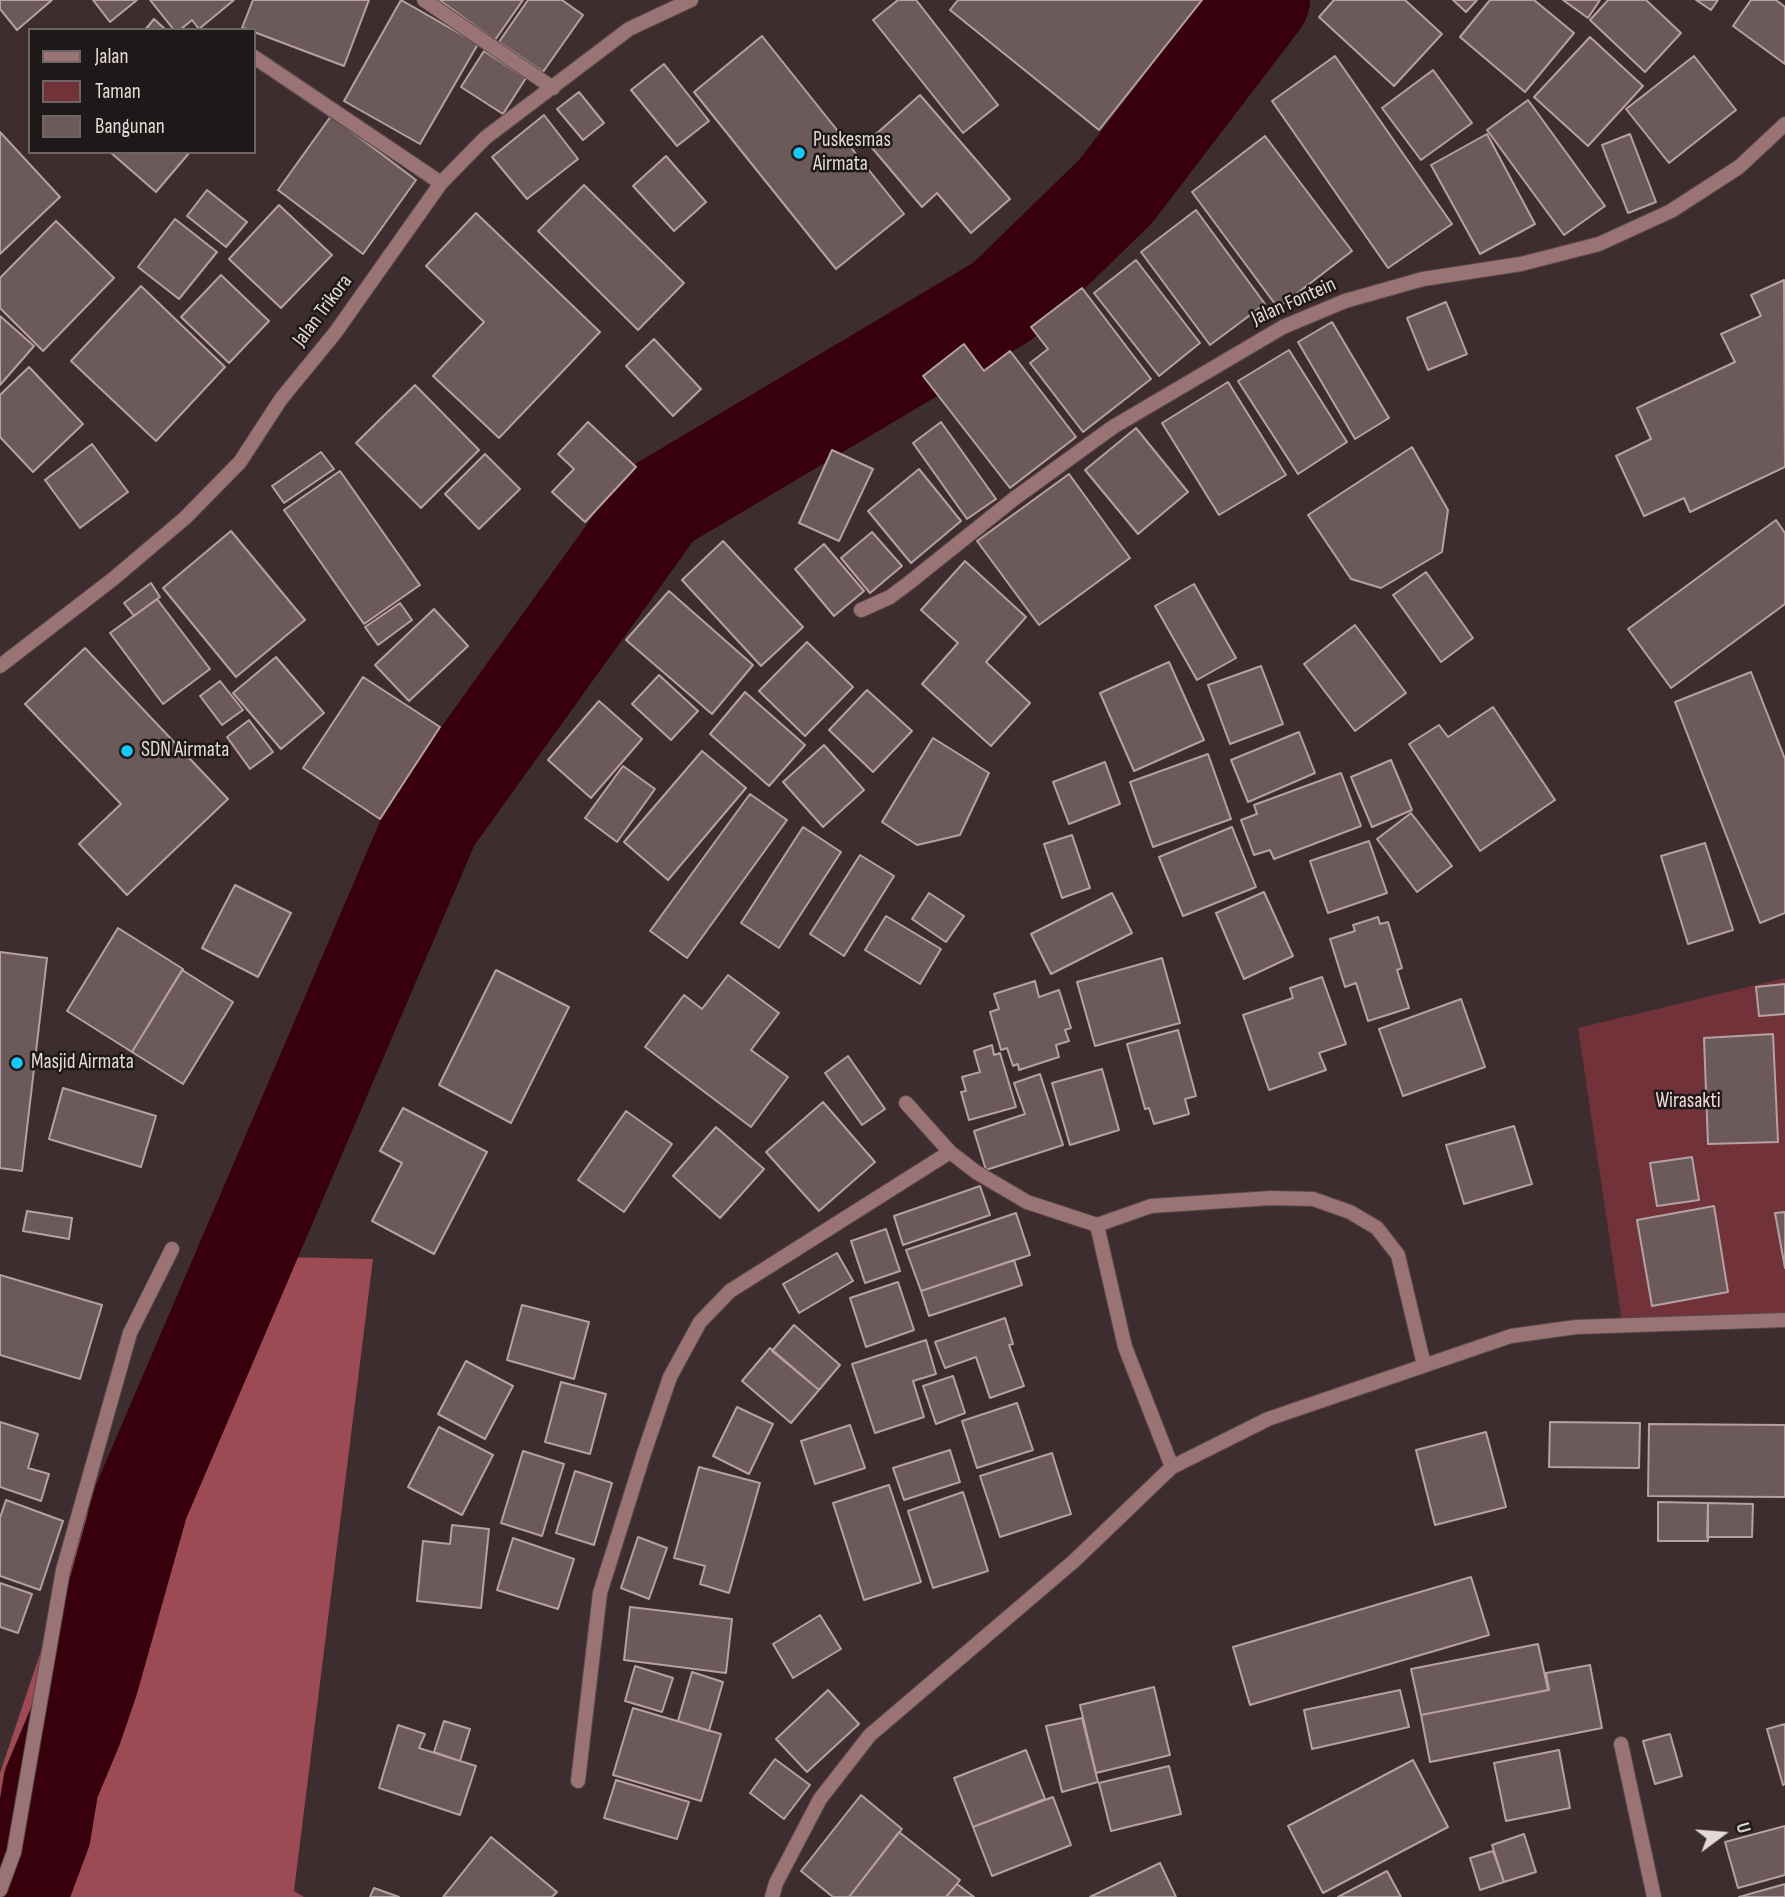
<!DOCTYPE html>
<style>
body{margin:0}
#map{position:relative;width:1785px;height:1897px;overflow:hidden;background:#3e2d2e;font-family:"Sofia Sans Condensed",sans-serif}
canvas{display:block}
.legend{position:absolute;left:28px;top:28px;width:228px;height:126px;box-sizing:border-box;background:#1f1818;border:2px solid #6e6565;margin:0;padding:9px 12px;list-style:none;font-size:21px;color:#e4d9d9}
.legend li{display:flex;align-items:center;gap:14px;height:35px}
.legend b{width:35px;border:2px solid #6e6565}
.north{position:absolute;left:1687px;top:1799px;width:70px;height:70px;-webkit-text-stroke:5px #1f1818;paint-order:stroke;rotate:74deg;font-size:19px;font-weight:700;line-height:28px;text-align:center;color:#e4d9d9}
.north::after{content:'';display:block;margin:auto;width:24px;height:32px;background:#e4d9d9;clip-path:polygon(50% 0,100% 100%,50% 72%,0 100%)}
</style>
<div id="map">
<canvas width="1785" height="1897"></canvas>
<ul class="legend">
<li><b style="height:9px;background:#9a7375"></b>Jalan</li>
<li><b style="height:19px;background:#71323a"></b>Taman</li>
<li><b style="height:19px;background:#6c595a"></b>Bangunan</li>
</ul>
<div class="north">U</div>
</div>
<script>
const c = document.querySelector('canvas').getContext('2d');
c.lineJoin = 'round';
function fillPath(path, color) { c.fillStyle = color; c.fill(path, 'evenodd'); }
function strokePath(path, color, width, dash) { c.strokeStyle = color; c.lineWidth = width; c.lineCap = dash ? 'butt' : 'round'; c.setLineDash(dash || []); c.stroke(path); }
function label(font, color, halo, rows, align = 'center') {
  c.font = font + ' "Sofia Sans Condensed",sans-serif'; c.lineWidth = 5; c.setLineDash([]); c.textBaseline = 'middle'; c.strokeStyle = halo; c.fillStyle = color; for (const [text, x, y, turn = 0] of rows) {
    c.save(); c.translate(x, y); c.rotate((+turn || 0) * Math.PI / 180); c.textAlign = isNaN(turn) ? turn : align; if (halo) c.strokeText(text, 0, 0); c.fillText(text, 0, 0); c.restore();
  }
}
const green = new Path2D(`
 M 1785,978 L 1785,1328 L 1623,1328 L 1578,1028 Z`);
const forest = new Path2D(`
 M 283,1257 L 373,1259 L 294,1891 L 304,1897 L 0,1897 L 0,1773 L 87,1514 Z`);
const river = new Path2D(`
 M 19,1897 L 43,1833 L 51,1784 L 75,1727 L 91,1680 L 141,1502 L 432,822 L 660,505 L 1003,301 L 1116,191 L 1262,0`);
const building = new Path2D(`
 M 0,0 L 52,0 L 17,30 L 0,9 Z
 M 93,0 L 137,0 L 110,22 Z
 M 150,0 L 234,0 L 199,29 L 192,20 L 180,30 L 174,30 Z
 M 253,0 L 369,0 L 344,66 L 254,32 L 254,30 L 242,28 Z
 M 401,0 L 478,44 L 420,144 L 344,101 Z
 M 439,0 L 523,0 L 495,40 Z
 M 528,0 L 562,0 L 583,15 L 543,72 L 499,42 Z
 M 898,0 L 916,0 L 998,105 L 963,133 L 873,20 Z
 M 958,0 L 1202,0 L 1099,130 L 950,10 Z
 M 1334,0 L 1405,0 L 1442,34 L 1394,86 L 1319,17 Z
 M 1453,0 L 1477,0 L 1466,12 Z
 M 1490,0 L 1534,0 L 1574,33 L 1525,92 L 1460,37 Z
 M 1563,0 L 1600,0 L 1588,18 Z
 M 1608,0 L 1646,0 L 1681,33 L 1645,72 L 1590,20 Z
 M 1696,0 L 1718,0 L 1711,10 Z
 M 1751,0 L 1776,0 L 1785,7 L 1785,64 L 1733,26 Z
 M 154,19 L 166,30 L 145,30 Z
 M 762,36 L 904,214 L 836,269 L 694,92 Z
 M 1590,37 L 1643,86 L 1588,146 L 1534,97 Z
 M 484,51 L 526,78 L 503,114 L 461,87 Z
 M 1335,56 L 1452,224 L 1388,268 L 1272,101 Z
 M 1694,56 L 1736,110 L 1669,163 L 1626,109 Z
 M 664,64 L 709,121 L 677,146 L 631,90 Z
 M 1433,70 L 1472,123 L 1421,160 L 1382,108 Z
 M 579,92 L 604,123 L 583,140 L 557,109 Z
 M 920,95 L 1010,199 L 971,233 L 937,193 L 922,207 L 867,142 Z
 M 1528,100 L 1605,206 L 1564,235 L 1487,130 Z
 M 544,115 L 578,159 L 527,199 L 492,157 Z
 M 331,116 L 416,180 L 363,254 L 278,190 Z
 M 0,132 L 60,197 L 0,254 Z
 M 1487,134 L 1535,224 L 1480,254 L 1431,165 Z
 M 1630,134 L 1656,202 L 1628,213 L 1602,145 Z
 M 1265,136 L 1352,251 L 1278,308 L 1192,192 Z
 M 110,152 L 190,152 L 156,192 Z
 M 666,156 L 706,202 L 674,231 L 633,186 Z
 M 584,185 L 684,283 L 638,330 L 538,231 Z
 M 207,190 L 247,222 L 226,247 L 187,216 Z
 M 279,205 L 332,255 L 281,308 L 229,259 Z
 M 1196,210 L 1265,304 L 1210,345 L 1141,252 Z
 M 476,213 L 600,332 L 499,438 L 433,376 L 484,322 L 426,266 Z
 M 175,219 L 217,252 L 179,299 L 138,267 Z
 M 56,221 L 114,278 L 43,351 L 0,308 L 0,278 Z
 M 1136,260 L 1200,343 L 1159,376 L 1094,293 Z
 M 221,275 L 269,321 L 229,363 L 181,317 Z
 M 1784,280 L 1785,467 L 1690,512 L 1684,498 L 1644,516 L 1616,456 L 1651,439 L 1637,408 L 1735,362 L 1721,334 L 1761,316 L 1751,295 Z
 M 141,286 L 225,367 L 156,441 L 71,361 Z
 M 1082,288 L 1151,379 L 1083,432 L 1030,363 L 1048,349 L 1031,327 Z
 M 1446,302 L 1467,354 L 1428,370 L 1407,318 Z
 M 0,316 L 34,346 L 0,385 Z
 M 1332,322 L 1389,418 L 1355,439 L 1298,342 Z
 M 654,339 L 701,389 L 673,416 L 626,366 Z
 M 964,344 L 984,371 L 1010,351 L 1076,437 L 1010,488 L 923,376 Z
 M 1289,350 L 1347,442 L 1298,474 L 1238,381 Z
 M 29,367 L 83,424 L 33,472 L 0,437 L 0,395 Z
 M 1228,382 L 1286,475 L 1219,515 L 1162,423 Z
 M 415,385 L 479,450 L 421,508 L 356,443 Z
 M 588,422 L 636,467 L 585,522 L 552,492 L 574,469 L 558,454 Z
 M 941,422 L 996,499 L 967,519 L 913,443 Z
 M 1136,428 L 1188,492 L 1138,534 L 1085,470 Z
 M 92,444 L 128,492 L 80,528 L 45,480 Z
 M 1412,447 L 1448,510 L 1442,552 L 1381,588 L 1351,579 L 1308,515 Z
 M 832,450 L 873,469 L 839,541 L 799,523 Z
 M 321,452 L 334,469 L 284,503 L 272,486 Z
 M 485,454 L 520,489 L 479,529 L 445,494 Z
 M 919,469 L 961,521 L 911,563 L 868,511 Z
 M 340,471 L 420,585 L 364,624 L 284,510 Z
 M 1069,474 L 1130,558 L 1039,625 L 977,541 Z
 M 1776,520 L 1785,533 L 1785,604 L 1671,688 L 1628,629 Z
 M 231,531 L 305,620 L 236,677 L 163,588 Z
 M 872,532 L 902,566 L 870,593 L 841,558 Z
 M 723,541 L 803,627 L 761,666 L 682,580 Z
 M 824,544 L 864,591 L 834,616 L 795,569 Z
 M 965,561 L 1026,617 L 986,662 L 1030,703 L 991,746 L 922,684 L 958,643 L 921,610 Z
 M 1426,572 L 1473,638 L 1441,662 L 1393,595 Z
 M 151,583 L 160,597 L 134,616 L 124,603 Z
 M 1194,584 L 1236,658 L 1197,680 L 1155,606 Z
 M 669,591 L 753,665 L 712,714 L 626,640 Z
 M 157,599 L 210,669 L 163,704 L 110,633 Z
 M 400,603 L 412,620 L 378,645 L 365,627 Z
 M 434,609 L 468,646 L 409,701 L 375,665 Z
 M 1355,625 L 1406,693 L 1355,731 L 1304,664 Z
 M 807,642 L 853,687 L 805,736 L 759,691 Z
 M 85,648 L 228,799 L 127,895 L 79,844 L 121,804 L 25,704 Z
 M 276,657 L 324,713 L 281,749 L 233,693 Z
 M 1169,662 L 1204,740 L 1134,771 L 1100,693 Z
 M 1261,666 L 1283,724 L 1230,744 L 1208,685 Z
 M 1751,672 L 1785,759 L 1785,913 L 1760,923 L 1675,702 Z
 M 659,675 L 698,711 L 671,740 L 632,704 Z
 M 363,677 L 440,727 L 380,819 L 303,768 Z
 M 220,681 L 243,710 L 222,725 L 200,696 Z
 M 867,690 L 912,731 L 873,772 L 829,730 Z
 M 745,692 L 805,745 L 769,786 L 710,734 Z
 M 599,701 L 642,739 L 591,798 L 548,760 Z
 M 1493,707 L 1555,800 L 1480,851 L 1409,744 L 1439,725 L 1448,737 Z
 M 249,720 L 273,752 L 250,769 L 227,737 Z
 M 1299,732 L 1315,773 L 1248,802 L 1231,760 Z
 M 933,738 L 989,773 L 960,835 L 917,845 L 882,822 Z
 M 824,745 L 864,790 L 823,827 L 783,782 Z
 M 702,751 L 746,788 L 668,880 L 624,842 Z
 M 1208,754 L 1231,819 L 1153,847 L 1130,782 Z
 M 1391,760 L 1412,810 L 1372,827 L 1351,777 Z
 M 1105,762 L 1120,804 L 1069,824 L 1053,782 Z
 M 623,766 L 655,789 L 617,842 L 585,818 Z
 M 1341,773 L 1361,826 L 1274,859 L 1270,850 L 1254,855 L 1241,820 L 1257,814 L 1254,805 Z
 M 750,794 L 787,820 L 687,958 L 650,931 Z
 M 1411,813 L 1452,866 L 1417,892 L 1377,839 Z
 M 803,827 L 841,852 L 779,948 L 741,923 Z
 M 1232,827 L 1256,887 L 1183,916 L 1159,857 Z
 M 1072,835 L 1090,888 L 1062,898 L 1044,844 Z
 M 1369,841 L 1387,893 L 1328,913 L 1310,861 Z
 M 1705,843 L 1733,930 L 1688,944 L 1661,856 Z
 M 860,855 L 894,876 L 844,956 L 810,934 Z
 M 235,885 L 291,913 L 258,977 L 202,948 Z
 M 1264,892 L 1293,956 L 1244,979 L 1216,913 Z
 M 929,893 L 964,916 L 946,942 L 912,919 Z
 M 1112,893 L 1132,933 L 1051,974 L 1031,934 Z
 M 886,916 L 941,949 L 920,984 L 865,950 Z
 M 1378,917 L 1380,924 L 1388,922 L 1402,968 L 1397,970 L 1409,1008 L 1368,1021 L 1356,983 L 1345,987 L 1330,939 L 1355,931 L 1353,925 Z
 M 118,928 L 183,969 L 132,1052 L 67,1011 Z
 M 0,952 L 47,958 L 22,1171 L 0,1168 Z
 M 1162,958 L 1180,1023 L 1095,1046 L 1077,982 Z
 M 182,970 L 233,1002 L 183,1084 L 132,1052 Z
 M 496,970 L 569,1007 L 511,1123 L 439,1085 Z
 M 728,975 L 779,1013 L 751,1050 L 788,1077 L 751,1127 L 645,1047 L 684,995 L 702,1009 Z
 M 1322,977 L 1346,1044 L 1319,1053 L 1326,1070 L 1269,1090 L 1243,1015 L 1293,998 L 1290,988 Z
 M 1035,981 L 1039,997 L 1059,990 L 1071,1028 L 1065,1030 L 1069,1041 L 1056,1045 L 1059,1057 L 1019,1070 L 1018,1064 L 1013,1066 L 1007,1048 L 1001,1050 L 990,1012 L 999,1009 L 994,994 Z
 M 1785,984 L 1785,1014 L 1759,1016 L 1756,987 Z
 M 1461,999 L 1485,1067 L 1403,1096 L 1379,1029 Z
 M 1178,1030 L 1196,1096 L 1185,1099 L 1189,1114 L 1154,1124 L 1149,1108 L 1145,1109 L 1127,1044 Z
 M 1773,1034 L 1778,1142 L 1708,1144 L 1704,1038 Z
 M 992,1045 L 994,1055 L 1000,1053 L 1016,1107 L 969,1120 L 961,1092 L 966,1091 L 962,1077 L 980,1072 L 974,1051 Z
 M 848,1056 L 885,1109 L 862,1125 L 825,1073 Z
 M 1102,1069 L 1119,1130 L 1070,1145 L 1052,1083 Z
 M 1040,1074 L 1063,1145 L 986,1170 L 974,1131 L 1025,1114 L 1014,1083 Z
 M 63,1088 L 156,1116 L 141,1167 L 49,1139 Z
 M 823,1102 L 875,1162 L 819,1211 L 766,1152 Z
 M 403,1108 L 487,1152 L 434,1254 L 372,1221 L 402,1163 L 380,1151 Z
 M 626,1111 L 672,1144 L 624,1212 L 578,1180 Z
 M 1514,1126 L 1532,1184 L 1464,1204 L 1446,1145 Z
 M 716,1127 L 764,1169 L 720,1218 L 673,1176 Z
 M 1692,1157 L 1699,1200 L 1657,1206 L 1650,1163 Z
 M 980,1186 L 990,1215 L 903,1245 L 894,1216 Z
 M 1714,1206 L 1728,1292 L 1652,1306 L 1637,1220 Z
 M 27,1211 L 72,1218 L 69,1239 L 23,1231 Z
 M 1785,1212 L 1785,1268 L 1775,1213 Z
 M 1016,1213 L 1030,1255 L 921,1291 L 906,1250 Z
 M 886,1229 L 900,1271 L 865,1283 L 851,1241 Z
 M 837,1253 L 853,1281 L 799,1313 L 783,1284 Z
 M 1014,1260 L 1022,1285 L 929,1316 L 921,1291 Z
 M 0,1275 L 102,1305 L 80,1379 L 0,1355 Z
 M 898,1282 L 914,1330 L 866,1347 L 850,1298 Z
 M 522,1305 L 589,1322 L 574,1379 L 507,1360 Z
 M 1005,1318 L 1013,1344 L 1009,1345 L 1024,1386 L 990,1398 L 976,1357 L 945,1368 L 935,1342 Z
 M 794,1325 L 840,1365 L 819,1390 L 772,1351 Z
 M 926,1340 L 936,1374 L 913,1381 L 924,1417 L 875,1433 L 852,1364 Z
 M 770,1348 L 819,1390 L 791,1423 L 742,1381 Z
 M 466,1361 L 513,1386 L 485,1439 L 438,1414 Z
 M 953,1376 L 965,1413 L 936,1424 L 923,1386 Z
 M 561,1382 L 606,1394 L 590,1454 L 545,1442 Z
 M 1017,1403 L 1033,1450 L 977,1468 L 962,1421 Z
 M 737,1407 L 773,1424 L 749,1474 L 713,1456 Z
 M 0,1422 L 38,1434 L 28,1468 L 49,1474 L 41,1501 L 0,1487 Z
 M 1550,1422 L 1640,1423 L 1639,1468 L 1549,1467 Z
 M 1649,1424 L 1785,1425 L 1785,1497 L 1648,1496 Z
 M 850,1425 L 865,1468 L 815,1484 L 801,1441 Z
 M 439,1427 L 493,1455 L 462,1515 L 408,1487 Z
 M 1486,1432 L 1506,1507 L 1435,1525 L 1416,1450 Z
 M 950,1450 L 960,1482 L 904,1500 L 893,1468 Z
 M 523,1451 L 564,1464 L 542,1536 L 501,1523 Z
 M 1052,1453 L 1071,1514 L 1000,1537 L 980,1476 Z
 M 699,1467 L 760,1483 L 729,1593 L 700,1584 L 705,1566 L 674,1558 Z
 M 575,1471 L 612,1483 L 594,1545 L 556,1533 Z
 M 889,1485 L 921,1582 L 864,1600 L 833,1503 Z
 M 963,1492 L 988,1571 L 933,1588 L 908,1511 Z
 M 6,1500 L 63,1521 L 40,1590 L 0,1576 L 0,1518 Z
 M 1658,1502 L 1708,1503 L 1708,1541 L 1658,1541 Z
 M 1708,1503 L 1753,1504 L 1752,1537 L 1707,1537 Z
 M 452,1525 L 489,1529 L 481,1608 L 417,1601 L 423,1541 L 450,1544 Z
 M 638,1537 L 667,1548 L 649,1599 L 621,1588 Z
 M 513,1538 L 574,1559 L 558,1609 L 497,1590 Z
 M 1471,1577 L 1489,1635 L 1250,1705 L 1233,1647 Z
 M 0,1583 L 32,1594 L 18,1633 L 0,1627 Z
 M 630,1607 L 732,1619 L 726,1673 L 624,1660 Z
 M 820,1615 L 841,1649 L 793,1678 L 773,1644 Z
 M 1538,1644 L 1548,1690 L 1421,1715 L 1411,1669 Z
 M 1590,1665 L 1602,1728 L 1430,1762 L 1421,1715 L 1549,1690 L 1546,1673 Z
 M 635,1666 L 673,1678 L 662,1712 L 625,1701 Z
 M 692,1672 L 723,1682 L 709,1731 L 678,1721 Z
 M 1154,1687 L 1170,1755 L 1096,1773 L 1080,1705 Z
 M 828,1690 L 859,1724 L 807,1772 L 776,1739 Z
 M 1400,1690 L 1409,1727 L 1312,1749 L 1304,1710 Z
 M 633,1708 L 721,1734 L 701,1801 L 613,1775 Z
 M 1082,1718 L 1098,1782 L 1062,1792 L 1046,1726 Z
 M 444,1721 L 470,1729 L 460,1761 L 434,1752 Z
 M 1785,1724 L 1785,1784 L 1783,1785 L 1767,1729 Z
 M 398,1725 L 425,1734 L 419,1748 L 476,1766 L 460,1815 L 379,1788 Z
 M 1670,1734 L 1682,1776 L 1655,1784 L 1643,1741 Z
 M 1026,1750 L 1045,1799 L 973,1827 L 954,1778 Z
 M 1559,1750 L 1570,1808 L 1506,1821 L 1494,1763 Z
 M 775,1759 L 810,1785 L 784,1819 L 750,1793 Z
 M 1413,1760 L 1448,1827 L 1323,1893 L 1288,1826 Z
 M 1169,1766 L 1181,1814 L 1111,1831 L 1099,1783 Z
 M 616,1780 L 689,1802 L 677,1839 L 604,1818 Z
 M 861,1795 L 902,1829 L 849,1897 L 833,1897 L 801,1871 Z
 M 1053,1797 L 1071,1845 L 992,1876 L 973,1827 Z
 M 1785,1826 L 1785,1875 L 1738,1888 L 1725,1842 Z
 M 899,1832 L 960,1880 L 957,1884 L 946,1897 L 849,1897 Z
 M 1524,1834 L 1536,1872 L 1504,1882 L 1492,1845 Z
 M 491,1837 L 557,1892 L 552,1897 L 443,1897 Z
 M 1493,1851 L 1504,1882 L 1480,1890 L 1470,1858 Z
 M 1160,1863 L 1176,1897 L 1090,1897 Z
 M 1387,1871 L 1401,1897 L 1338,1897 Z
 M 957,1884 L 974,1897 L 946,1897 Z
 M 1785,1884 L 1785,1897 L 1739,1897 Z
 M 374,1888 L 399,1897 L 370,1897 Z`);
const street = new Path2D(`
 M 424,0 L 553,88
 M 254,57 L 441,183
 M 861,610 L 890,597 L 910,582 L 1015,498 L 1113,427 L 1283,327 L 1345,301 L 1423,279 L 1521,264 L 1599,244 L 1671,211 L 1739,167 L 1785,124
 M 0,666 L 113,579 L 185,518 L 240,462 L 281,399 L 335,333 L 441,183 L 485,138 L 629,29 L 691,0
 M 906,1103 L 950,1152 L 976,1172 L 1027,1202 L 1097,1225 L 1125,1347 L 1172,1467
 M 1097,1225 L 1151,1206 L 1271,1198 L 1313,1199 L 1350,1212 L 1377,1228 L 1398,1255 L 1424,1365
 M 1621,1744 L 1654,1897
 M 578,1781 L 600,1593 L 644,1453 L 670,1377 L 700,1322 L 730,1291 L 950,1152
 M 0,1890 L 14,1852 L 63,1570 L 130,1333 L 172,1249
 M 772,1897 L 776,1883 L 820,1799 L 870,1735 L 1074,1561 L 1172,1467 L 1268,1419 L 1511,1336 L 1576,1327 L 1785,1320`);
const markers = [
 [799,153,7,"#16cafb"],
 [127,751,7,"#16cafb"],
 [17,1063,7,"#16cafb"]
];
const poiNames = [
 ["Puskesmas",813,141],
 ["Airmata",813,165],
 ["SDN Airmata",141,751],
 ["Masjid Airmata",31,1063]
];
const streetNames = [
 ["Jalan Fontein",1294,302,-24],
 ["Jalan Trikora",323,311,-53]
];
const parkNames = [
 ["Wirasakti",1688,1102]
];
fillPath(green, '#71323a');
fillPath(forest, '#9c4a54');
strokePath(river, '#37000c', 96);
fillPath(building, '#6c595a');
strokePath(building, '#b6a1a2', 2);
strokePath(street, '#594949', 16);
strokePath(street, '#9a7375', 14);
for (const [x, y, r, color] of markers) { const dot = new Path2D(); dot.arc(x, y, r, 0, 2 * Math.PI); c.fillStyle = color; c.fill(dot); strokePath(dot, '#1f1818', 2.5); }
label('21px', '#e4d9d9', '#1f1818', poiNames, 'left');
label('21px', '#e4d9d9', '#1f1818', streetNames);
label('21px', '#f2d9da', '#1f1818', parkNames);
</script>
